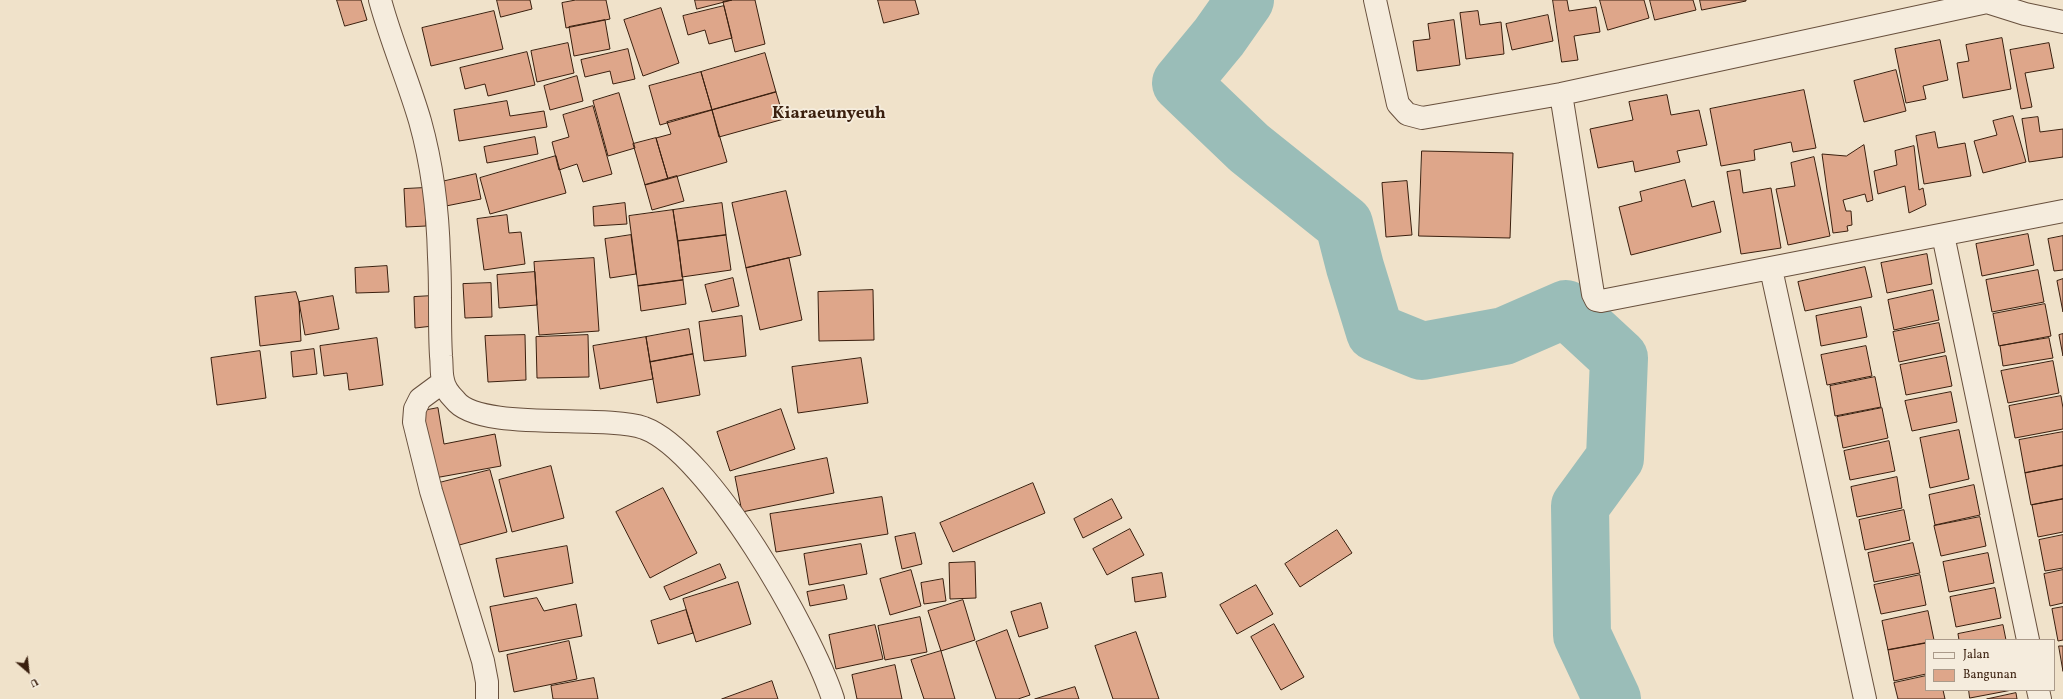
<!DOCTYPE html>
<style>
body{margin:0}
#map{position:relative;width:2063px;height:699px;overflow:hidden;background:#f0e2ca;font-family:Vollkorn,serif}
canvas{display:block}
.legend{position:absolute;left:1925px;top:639px;width:130px;height:52px;box-sizing:border-box;background:#f5ecdd;border:1px solid #aa9a8a;margin:0;padding:5px 7px;list-style:none;font-size:12px;color:#3a1f0e}
.legend li{display:flex;align-items:center;gap:8px;height:20px}
.legend b{width:20px;border:1px solid #aa9a8a}
.north{position:absolute;left:8px;top:651px;width:40px;height:40px;-webkit-text-stroke:3px #f5ecdd;paint-order:stroke;rotate:152deg;font-size:11px;font-weight:700;line-height:16px;text-align:center;color:#3a1f0e}
.north::after{content:'';display:block;margin:auto;width:14px;height:18px;background:#3a1f0e;clip-path:polygon(50% 0,100% 100%,50% 72%,0 100%)}
</style>
<div id="map">
<canvas width="2063" height="699"></canvas>
<ul class="legend">
<li><b style="height:5px;background:#f5ecdd"></b>Jalan</li>
<li><b style="height:11px;background:#dea68a"></b>Bangunan</li>
</ul>
<div class="north">U</div>
</div>
<script>
const c = document.querySelector('canvas').getContext('2d');
c.lineJoin = 'round';
function strokePath(path, color, width, dash) { c.strokeStyle = color; c.lineWidth = width; c.lineCap = dash ? 'butt' : 'round'; c.setLineDash(dash || []); c.stroke(path); }
function fillPath(path, color) { c.fillStyle = color; c.fill(path, 'evenodd'); }
function label(font, color, halo, rows, align = 'center') {
  c.font = font + ' Vollkorn,serif'; c.lineWidth = 3.5; c.setLineDash([]); c.textBaseline = 'middle'; c.strokeStyle = halo; c.fillStyle = color; for (const [text, x, y, turn = 0] of rows) {
    c.save(); c.translate(x, y); c.rotate((+turn || 0) * Math.PI / 180); c.textAlign = isNaN(turn) ? turn : align; if (halo) c.strokeText(text, 0, 0); c.fillText(text, 0, 0); c.restore();
  }
}
const river = new Path2D(`
 M 1245,0 L 1219,37 L 1181,83 L 1249,148 L 1344,224 L 1355,267 L 1375,332 L 1422,351 L 1504,336 L 1566,309 L 1619,358 L 1615,458 L 1580,506 L 1582,635 L 1612,699`);
const building = new Path2D(`
 M 337,0 L 361,0 L 367,20 L 345,26 Z
 M 497,0 L 530,0 L 532,9 L 501,17 Z
 M 576,0 L 606,0 L 610,19 L 566,28 L 562,3 Z
 M 695,0 L 732,0 L 697,9 Z
 M 732,0 L 755,0 L 765,44 L 735,52 L 723,2 Z
 M 878,0 L 915,0 L 919,14 L 884,23 Z
 M 1553,0 L 1567,0 L 1569,11 L 1596,7 L 1600,32 L 1574,36 L 1578,60 L 1562,62 Z
 M 1600,0 L 1644,0 L 1649,18 L 1608,30 Z
 M 1650,0 L 1693,0 L 1696,10 L 1655,20 Z
 M 1700,0 L 1746,0 L 1746,1 L 1702,10 Z
 M 724,6 L 732,38 L 709,44 L 705,30 L 688,35 L 683,16 Z
 M 661,8 L 679,63 L 643,76 L 624,20 Z
 M 494,11 L 503,49 L 431,66 L 422,28 Z
 M 1478,11 L 1480,25 L 1501,22 L 1504,54 L 1466,59 L 1460,13 Z
 M 1548,15 L 1553,41 L 1512,50 L 1506,24 Z
 M 605,20 L 610,49 L 574,56 L 569,27 Z
 M 1454,20 L 1460,65 L 1417,71 L 1413,41 L 1430,39 L 1428,24 Z
 M 2002,38 L 2011,89 L 1963,98 L 1957,63 L 1969,61 L 1966,45 Z
 M 1940,40 L 1948,80 L 1923,86 L 1926,99 L 1906,103 L 1895,49 Z
 M 568,43 L 574,73 L 537,82 L 531,51 Z
 M 2049,43 L 2054,68 L 2025,73 L 2032,107 L 2021,109 L 2010,50 Z
 M 628,49 L 635,79 L 613,84 L 610,71 L 585,77 L 581,60 Z
 M 527,52 L 535,85 L 488,96 L 485,84 L 465,89 L 460,68 Z
 M 765,53 L 776,92 L 712,110 L 701,72 Z
 M 1896,70 L 1906,111 L 1864,122 L 1854,81 Z
 M 701,72 L 712,110 L 660,125 L 649,86 Z
 M 577,76 L 583,101 L 550,110 L 544,86 Z
 M 1804,90 L 1816,148 L 1793,152 L 1791,142 L 1754,150 L 1755,160 L 1721,166 L 1710,109 Z
 M 776,92 L 784,119 L 719,137 L 712,110 Z
 M 619,93 L 635,148 L 608,156 L 593,101 Z
 M 1667,95 L 1671,115 L 1699,110 L 1707,145 L 1677,151 L 1680,162 L 1635,172 L 1633,161 L 1598,168 L 1590,129 L 1633,120 L 1629,102 Z
 M 507,101 L 510,116 L 544,111 L 547,127 L 459,141 L 454,110 Z
 M 593,106 L 612,174 L 583,182 L 577,164 L 559,170 L 552,142 L 569,137 L 563,115 Z
 M 712,110 L 727,162 L 668,179 L 656,138 L 671,134 L 667,122 Z
 M 2013,116 L 2026,162 L 1983,173 L 1974,141 L 1997,135 L 1993,121 Z
 M 2038,117 L 2040,132 L 2063,129 L 2063,157 L 2029,162 L 2022,119 Z
 M 1935,132 L 1938,148 L 1965,143 L 1971,176 L 1924,184 L 1916,136 Z
 M 535,137 L 538,154 L 487,163 L 484,147 Z
 M 656,138 L 668,179 L 645,185 L 633,144 Z
 M 1864,145 L 1873,200 L 1867,202 L 1865,194 L 1843,200 L 1846,211 L 1851,211 L 1852,225 L 1847,226 L 1848,231 L 1833,233 L 1822,154 L 1846,156 Z
 M 1914,146 L 1919,190 L 1923,188 L 1926,205 L 1909,213 L 1905,186 L 1878,194 L 1874,171 L 1897,165 L 1895,151 Z
 M 1422,151 L 1513,153 L 1510,238 L 1419,236 Z
 M 556,156 L 566,193 L 490,214 L 480,178 Z
 M 1814,157 L 1830,236 L 1788,245 L 1776,189 L 1795,186 L 1791,163 Z
 M 1740,170 L 1743,193 L 1771,188 L 1781,248 L 1741,254 L 1727,172 Z
 M 476,174 L 481,199 L 446,206 L 441,182 Z
 M 677,176 L 684,201 L 652,210 L 645,185 Z
 M 1685,180 L 1692,207 L 1714,201 L 1721,232 L 1631,255 L 1619,207 L 1642,201 L 1640,192 Z
 M 1407,181 L 1412,235 L 1386,237 L 1382,183 Z
 M 424,188 L 426,226 L 406,227 L 404,189 Z
 M 786,191 L 801,255 L 746,268 L 732,203 Z
 M 625,203 L 627,224 L 594,226 L 593,207 Z
 M 722,203 L 726,235 L 678,241 L 673,210 Z
 M 673,210 L 683,280 L 638,286 L 629,216 Z
 M 507,215 L 509,233 L 521,232 L 525,264 L 484,270 L 477,219 Z
 M 2028,234 L 2034,265 L 1982,276 L 1976,244 Z
 M 631,235 L 636,274 L 610,278 L 605,239 Z
 M 726,235 L 731,270 L 682,277 L 678,241 Z
 M 2063,236 L 2063,270 L 2054,271 L 2048,239 Z
 M 1927,254 L 1932,284 L 1887,293 L 1881,263 Z
 M 594,258 L 599,331 L 539,335 L 534,262 Z
 M 789,258 L 802,320 L 760,330 L 746,268 Z
 M 387,266 L 389,292 L 356,293 L 355,268 Z
 M 1865,267 L 1872,297 L 1805,311 L 1798,282 Z
 M 2038,270 L 2044,302 L 1992,312 L 1986,280 Z
 M 535,272 L 537,305 L 499,308 L 497,275 Z
 M 733,278 L 739,306 L 712,312 L 705,285 Z
 M 2063,279 L 2063,312 L 2057,281 Z
 M 683,280 L 686,304 L 641,311 L 638,286 Z
 M 491,283 L 492,317 L 465,318 L 463,284 Z
 M 873,290 L 874,340 L 819,341 L 818,292 Z
 M 1933,290 L 1939,320 L 1894,330 L 1888,300 Z
 M 296,292 L 299,302 L 301,341 L 260,346 L 255,297 Z
 M 333,296 L 339,329 L 305,335 L 299,302 Z
 M 432,296 L 433,326 L 415,328 L 414,297 Z
 M 2045,304 L 2051,336 L 1999,346 L 1993,314 Z
 M 1861,307 L 1867,337 L 1821,346 L 1816,316 Z
 M 742,316 L 746,356 L 704,361 L 699,322 Z
 M 1939,323 L 1945,352 L 1899,362 L 1893,332 Z
 M 689,329 L 693,354 L 650,362 L 646,337 Z
 M 2063,334 L 2063,356 L 2059,335 Z
 M 525,335 L 526,380 L 488,382 L 485,336 Z
 M 588,335 L 589,377 L 537,378 L 536,337 Z
 M 646,337 L 653,379 L 600,389 L 593,346 Z
 M 377,338 L 383,385 L 349,390 L 347,373 L 324,376 L 320,346 Z
 M 2049,338 L 2053,358 L 2003,366 L 2000,346 Z
 M 1866,346 L 1872,376 L 1827,385 L 1821,355 Z
 M 314,349 L 317,374 L 293,377 L 291,352 Z
 M 260,351 L 266,398 L 217,405 L 211,358 Z
 M 693,354 L 700,395 L 657,403 L 650,362 Z
 M 1946,356 L 1952,386 L 1906,395 L 1900,365 Z
 M 861,358 L 868,403 L 798,413 L 792,367 Z
 M 2053,361 L 2059,393 L 2008,403 L 2001,371 Z
 M 1875,377 L 1881,407 L 1835,416 L 1830,386 Z
 M 1951,392 L 1957,422 L 1912,431 L 1905,401 Z
 M 2061,396 L 2063,408 L 2063,429 L 2015,438 L 2009,406 Z
 M 438,408 L 444,444 L 495,434 L 501,466 L 429,479 L 417,412 Z
 M 1882,408 L 1888,438 L 1843,448 L 1837,417 Z
 M 781,409 L 795,449 L 730,471 L 717,432 Z
 M 1959,430 L 1969,479 L 1930,488 L 1920,438 Z
 M 2063,432 L 2063,465 L 2025,473 L 2019,440 Z
 M 1889,441 L 1895,471 L 1850,480 L 1844,451 Z
 M 827,458 L 834,493 L 742,512 L 735,477 Z
 M 551,466 L 564,518 L 512,532 L 499,480 Z
 M 2063,466 L 2063,499 L 2031,505 L 2025,473 Z
 M 490,470 L 507,532 L 452,547 L 435,484 Z
 M 1897,477 L 1902,508 L 1857,517 L 1851,487 Z
 M 1033,483 L 1045,513 L 953,552 L 940,523 Z
 M 1974,485 L 1980,515 L 1935,525 L 1929,495 Z
 M 663,488 L 697,553 L 650,578 L 616,512 Z
 M 882,497 L 888,534 L 776,552 L 770,514 Z
 M 1112,499 L 1122,518 L 1083,538 L 1074,519 Z
 M 2063,499 L 2063,532 L 2038,537 L 2032,505 Z
 M 1904,510 L 1910,540 L 1865,550 L 1859,520 Z
 M 1980,517 L 1986,546 L 1941,556 L 1934,526 Z
 M 1130,529 L 1144,555 L 1107,575 L 1093,549 Z
 M 1337,530 L 1352,553 L 1300,587 L 1285,564 Z
 M 915,533 L 922,564 L 902,569 L 895,537 Z
 M 2063,535 L 2063,568 L 2045,571 L 2039,540 Z
 M 1913,543 L 1920,573 L 1874,582 L 1868,553 Z
 M 861,544 L 867,574 L 809,585 L 804,554 Z
 M 567,546 L 573,583 L 504,597 L 496,559 Z
 M 1988,553 L 1994,583 L 1949,592 L 1943,562 Z
 M 975,562 L 976,598 L 950,599 L 949,563 Z
 M 720,564 L 726,578 L 670,600 L 664,587 Z
 M 911,570 L 921,606 L 890,615 L 880,579 Z
 M 2063,570 L 2063,603 L 2050,606 L 2044,574 Z
 M 1162,573 L 1166,597 L 1135,602 L 1132,578 Z
 M 1920,575 L 1926,605 L 1881,614 L 1874,585 Z
 M 943,579 L 946,601 L 924,604 L 921,583 Z
 M 738,582 L 751,624 L 696,642 L 683,599 Z
 M 844,585 L 847,599 L 810,606 L 807,592 Z
 M 1256,585 L 1273,614 L 1237,634 L 1220,605 Z
 M 1995,588 L 2001,618 L 1956,627 L 1950,597 Z
 M 537,598 L 544,611 L 576,604 L 582,636 L 499,652 L 490,607 Z
 M 963,600 L 975,640 L 941,651 L 928,611 Z
 M 1041,603 L 1048,628 L 1019,637 L 1011,612 Z
 M 2063,607 L 2063,640 L 2058,641 L 2052,609 Z
 M 686,610 L 693,633 L 658,644 L 651,621 Z
 M 1928,611 L 1934,640 L 1926,640 L 1926,643 L 1888,650 L 1882,621 Z
 M 920,617 L 927,652 L 885,660 L 878,626 Z
 M 1274,624 L 1304,677 L 1281,690 L 1251,637 Z
 M 875,625 L 883,659 L 836,669 L 829,635 Z
 M 2003,625 L 2006,640 L 1959,640 L 1958,634 Z
 M 1007,630 L 1030,695 L 1018,699 L 996,699 L 976,642 Z
 M 1136,632 L 1159,699 L 1113,699 L 1095,646 Z
 M 569,641 L 577,679 L 514,692 L 507,655 Z
 M 1926,643 L 1926,674 L 1894,681 L 1888,650 Z
 M 2059,646 L 2063,646 L 2063,671 Z
 M 941,651 L 955,699 L 924,699 L 911,660 Z
 M 895,665 L 902,699 L 857,699 L 852,675 Z
 M 1926,676 L 1926,690 L 1943,690 L 1945,699 L 1898,699 L 1894,683 Z
 M 594,678 L 598,699 L 553,699 L 551,686 Z
 M 772,681 L 778,699 L 722,699 Z
 M 1075,687 L 1079,699 L 1035,699 Z
 M 1969,690 L 2012,690 L 1970,698 Z
 M 2016,693 L 2017,699 L 1987,699 Z`);
const minor = new Path2D(`
 M 380,0 C 391,41 408,80 420,121 C 432,164 438,212 439,257 C 441,290 439,323 441,356 C 442,364 441,373 443,380 C 444,387 450,395 455,400 C 479,432 603,414 644,428 C 709,452 812,633 833,699
 M 1375,0 L 1398,104 L 1407,114 L 1422,118 L 1561,94 L 1987,2 L 2025,14 L 2063,22
 M 1561,94 L 1593,294 L 1596,300 L 1601,301 L 2063,211
 M 1943,235 L 2028,640
 M 1771,269 L 1865,699
 M 443,382 L 420,399 L 415,409 L 414,422 L 431,491 L 483,661 L 487,682 L 487,699
 M 2038,690 L 2040,699`);
const quarterNames = [
 ["Kiaraeunyeuh",829,115]
];
strokePath(river, '#9abdb8', 58);
fillPath(building, '#dea68a');
strokePath(building, '#3a1f0e', 1);
strokePath(minor, '#68503d', 24);
strokePath(minor, '#f5ecdd', 22);
label('bold 17px', '#3a1f0e', '#f5ecdd', quarterNames);
</script>
